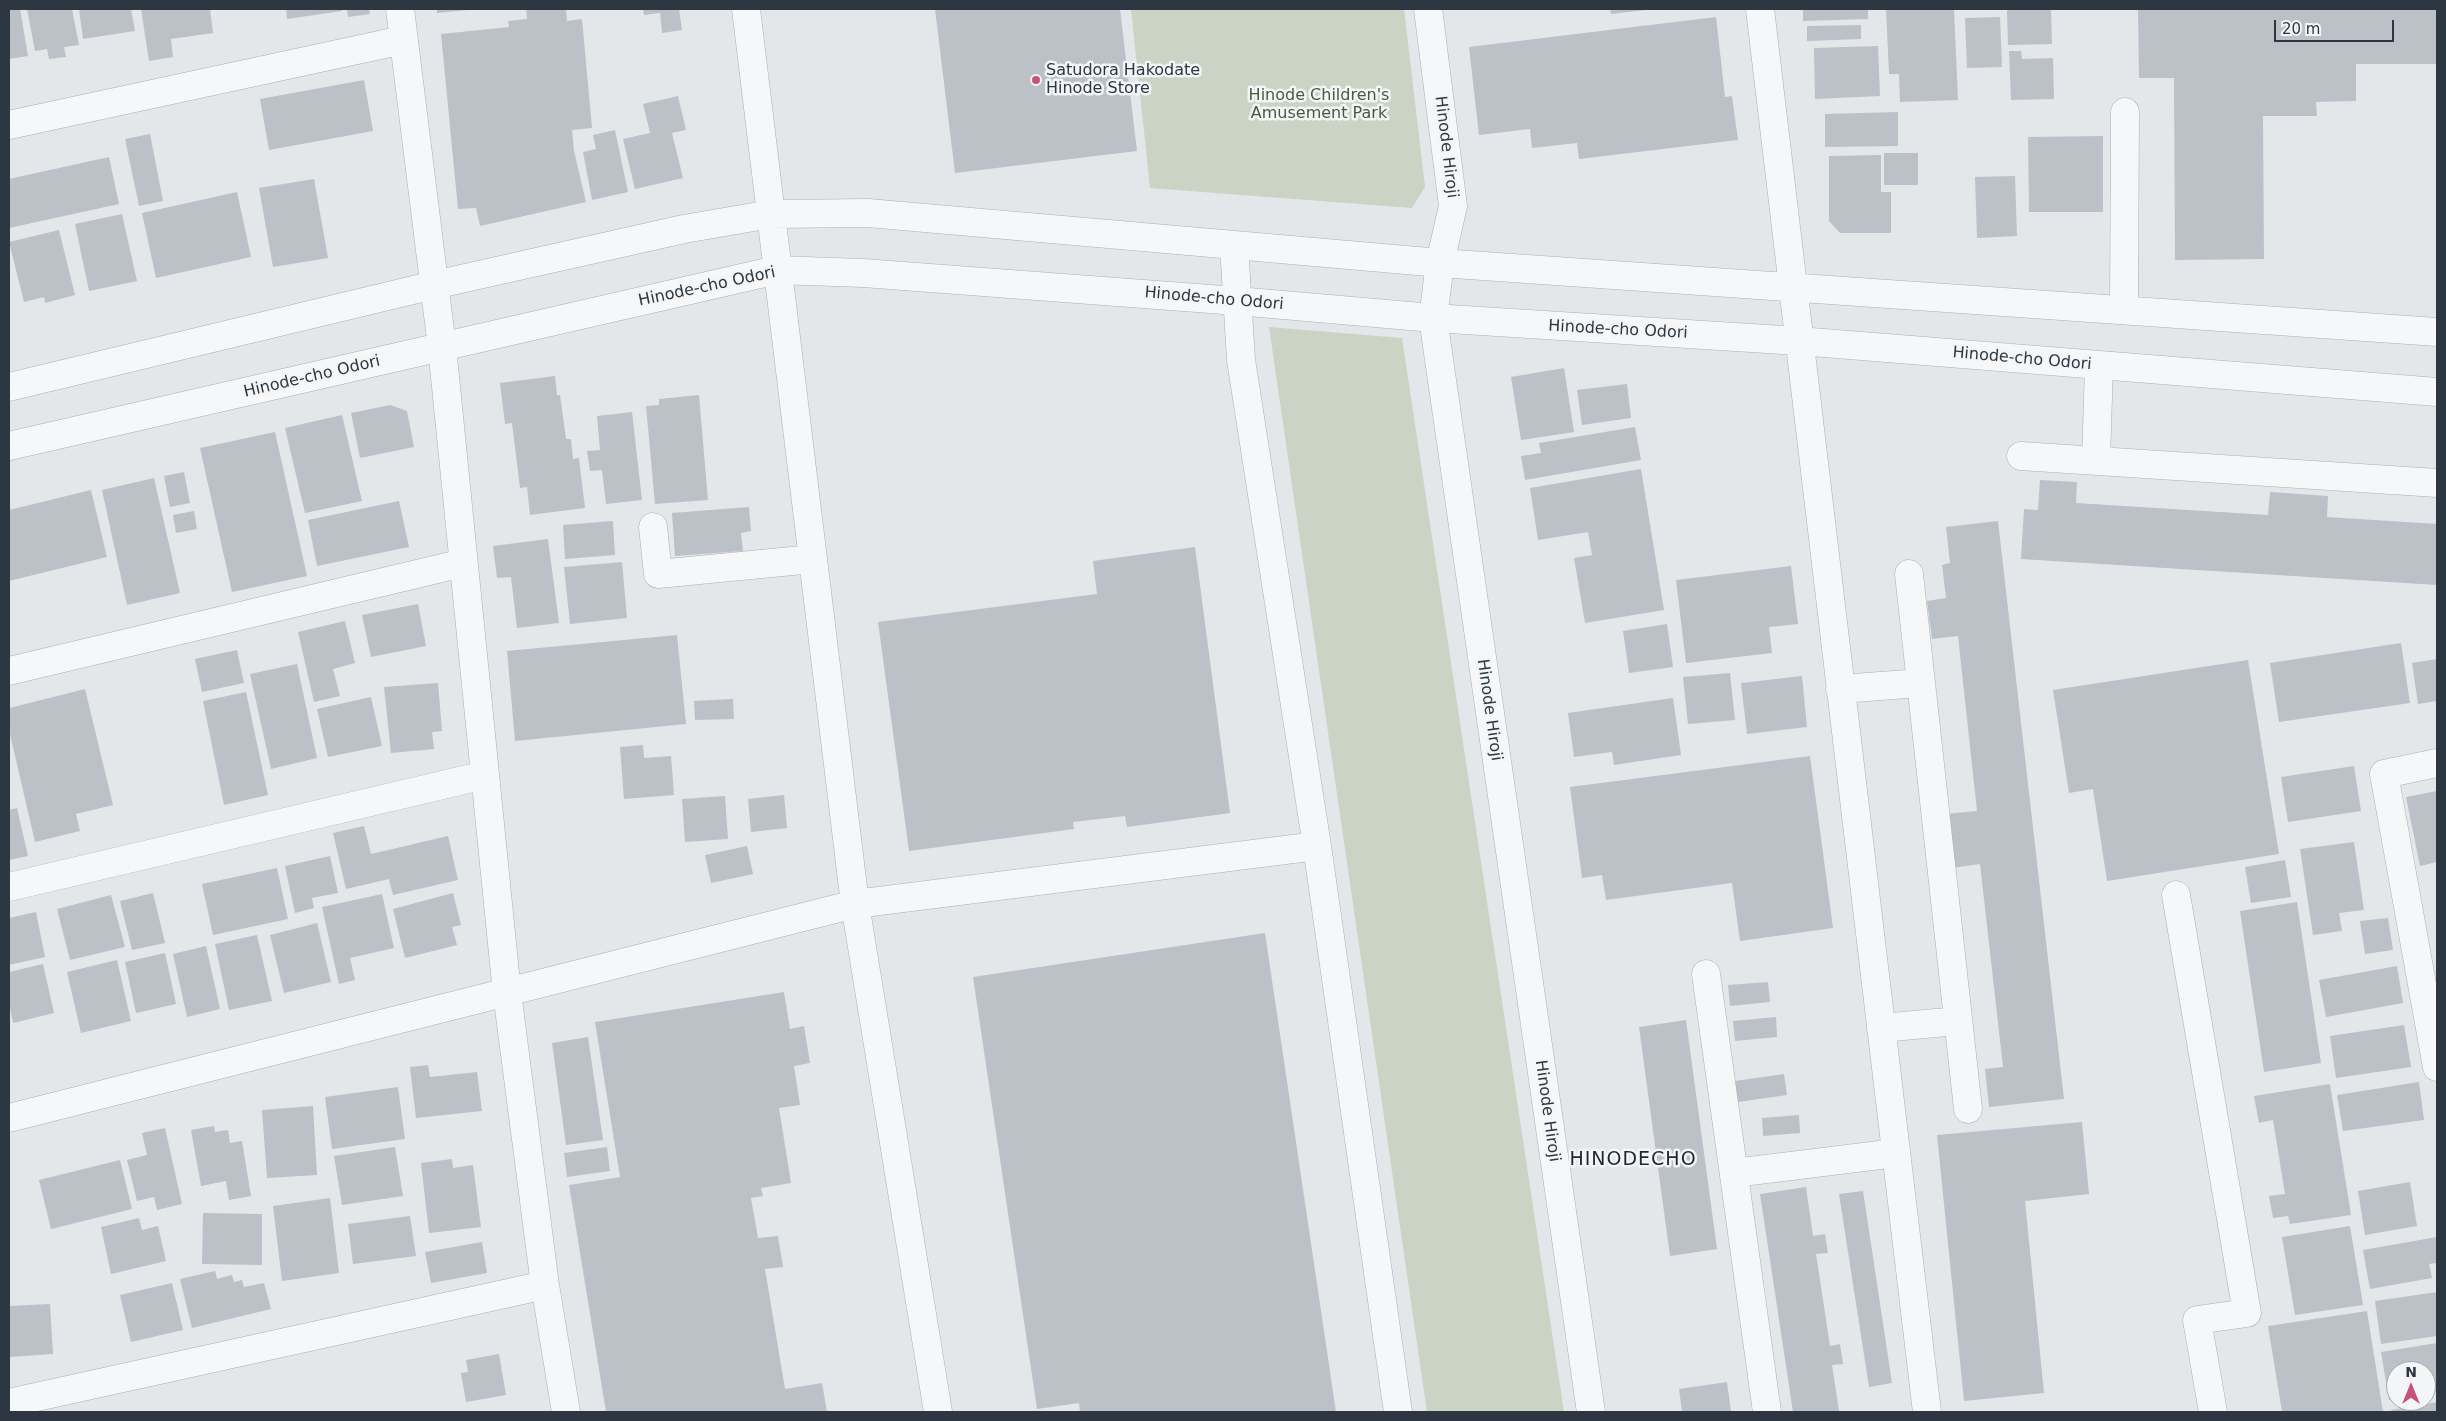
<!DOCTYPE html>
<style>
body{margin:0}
#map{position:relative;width:2446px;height:1421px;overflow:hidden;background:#e3e7ea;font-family:"DejaVu Sans",sans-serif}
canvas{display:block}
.frame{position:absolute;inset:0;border:10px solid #2c3741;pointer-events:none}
.north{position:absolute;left:2386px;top:1361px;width:50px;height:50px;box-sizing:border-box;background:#f3f5f7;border:1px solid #a3a9ae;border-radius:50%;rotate:0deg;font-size:14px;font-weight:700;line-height:20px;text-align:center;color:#2c3741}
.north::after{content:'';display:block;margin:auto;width:18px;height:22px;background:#c35477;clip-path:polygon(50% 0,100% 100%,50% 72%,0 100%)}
.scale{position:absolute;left:2274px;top:20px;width:120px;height:22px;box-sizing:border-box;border:2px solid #2c3741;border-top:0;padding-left:6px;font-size:15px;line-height:18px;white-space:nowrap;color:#2c3741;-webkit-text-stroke:4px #f3f5f7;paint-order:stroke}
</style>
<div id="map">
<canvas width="2446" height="1421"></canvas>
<div class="frame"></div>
<div class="north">N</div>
<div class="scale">20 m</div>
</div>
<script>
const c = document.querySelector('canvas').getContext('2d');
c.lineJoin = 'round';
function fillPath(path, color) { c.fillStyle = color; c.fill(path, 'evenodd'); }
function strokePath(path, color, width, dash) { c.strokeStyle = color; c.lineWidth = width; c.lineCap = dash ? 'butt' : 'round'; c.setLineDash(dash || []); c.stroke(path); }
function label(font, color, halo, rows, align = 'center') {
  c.font = font + ' "DejaVu Sans",sans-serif'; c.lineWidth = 5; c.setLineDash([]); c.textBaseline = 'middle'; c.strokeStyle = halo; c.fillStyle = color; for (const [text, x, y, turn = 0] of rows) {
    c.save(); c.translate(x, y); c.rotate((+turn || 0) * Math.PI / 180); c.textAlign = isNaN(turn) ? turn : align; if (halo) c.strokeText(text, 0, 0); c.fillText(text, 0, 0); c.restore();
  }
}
const green = new Path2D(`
 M 1131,9 L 1404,9 L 1425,187 L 1412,208 L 1150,188 Z
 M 1269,327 L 1402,338 L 1564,1412 L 1427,1412 Z`);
const building = new Path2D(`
 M 9,9 L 20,9 L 28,56 L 9,59 Z
 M 27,9 L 72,9 L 79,45 L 64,47 L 66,57 L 49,59 L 47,49 L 35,51 Z
 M 79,9 L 131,9 L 135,31 L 83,39 Z
 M 141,9 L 210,9 L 213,33 L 171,39 L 173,57 L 149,61 Z
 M 286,9 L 342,9 L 342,11 L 287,19 Z
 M 347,9 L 369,9 L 370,14 L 348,17 Z
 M 437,9 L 468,9 L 468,10 L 437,13 Z
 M 526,9 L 566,9 L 567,21 L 582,19 L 592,128 L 572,130 L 574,151 L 586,202 L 480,226 L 476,208 L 458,209 L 441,34 L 509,27 L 508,21 L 527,19 Z
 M 643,9 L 679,9 L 682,30 L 662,33 L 660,13 L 644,15 Z
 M 935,9 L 1120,9 L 1137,151 L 955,173 Z
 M 1610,9 L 1646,9 L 1646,10 L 1611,14 Z
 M 1803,9 L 1868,9 L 1868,19 L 1803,21 Z
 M 1886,9 L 1954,9 L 1958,100 L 1900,102 L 1899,74 L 1889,74 Z
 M 2007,9 L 2051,9 L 2052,44 L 2008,45 Z
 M 2138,9 L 2437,9 L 2437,64 L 2356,64 L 2356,101 L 2316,102 L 2317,116 L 2263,116 L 2264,259 L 2175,260 L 2174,78 L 2139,78 Z
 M 1716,17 L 1725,97 L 1732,96 L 1738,140 L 1579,159 L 1577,143 L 1532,148 L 1530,129 L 1479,135 L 1469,47 Z
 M 2000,17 L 2002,67 L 1967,68 L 1965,18 Z
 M 1861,25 L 1861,39 L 1807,41 L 1807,26 Z
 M 1878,46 L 1880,96 L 1815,99 L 1814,48 Z
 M 2009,51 L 2021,51 L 2022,59 L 2053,58 L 2054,99 L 2011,100 Z
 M 364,80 L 373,131 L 269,150 L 260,99 Z
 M 678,96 L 686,130 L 672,133 L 683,178 L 635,189 L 623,139 L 650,133 L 643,104 Z
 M 1898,112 L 1898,146 L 1825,147 L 1825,114 Z
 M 615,130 L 628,192 L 592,200 L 583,152 L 596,149 L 593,135 Z
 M 150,134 L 163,201 L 139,206 L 125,139 Z
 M 2103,136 L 2103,212 L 2029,212 L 2028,137 Z
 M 1884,153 L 1918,153 L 1918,185 L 1884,185 Z
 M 1881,155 L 1881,192 L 1891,192 L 1891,233 L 1840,233 L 1829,221 L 1829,156 Z
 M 109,157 L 119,204 L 9,228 L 9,179 Z
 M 2015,176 L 2017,236 L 1977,238 L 1975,177 Z
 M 314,179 L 328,258 L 273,267 L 259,188 Z
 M 237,192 L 251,257 L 156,278 L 142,213 Z
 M 122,214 L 137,281 L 89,291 L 75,224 Z
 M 59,230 L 75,295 L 45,303 L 44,297 L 24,302 L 9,242 Z
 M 1564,368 L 1574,432 L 1521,440 L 1511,377 Z
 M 555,376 L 557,395 L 560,395 L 566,439 L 571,439 L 573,459 L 579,458 L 585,508 L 530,515 L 527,487 L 520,488 L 512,423 L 505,424 L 500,383 Z
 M 1627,384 L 1631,418 L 1582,425 L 1577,390 Z
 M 699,395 L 708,500 L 655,504 L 646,406 L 659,405 L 659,399 Z
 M 390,405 L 407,411 L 414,447 L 360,458 L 351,413 Z
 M 632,412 L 642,500 L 606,504 L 602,470 L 590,471 L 587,451 L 600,450 L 597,416 Z
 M 342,415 L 362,501 L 305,513 L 285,428 Z
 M 1635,427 L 1641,460 L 1525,480 L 1521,456 L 1541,453 L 1539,443 Z
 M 275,432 L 307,576 L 232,592 L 200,448 Z
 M 1641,469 L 1664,610 L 1585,623 L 1574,558 L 1592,555 L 1588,532 L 1538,540 L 1530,488 Z
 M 184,472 L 190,503 L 170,507 L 164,476 Z
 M 154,478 L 180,593 L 127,605 L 102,490 Z
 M 2040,480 L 2077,482 L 2076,503 L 2268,515 L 2270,492 L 2328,496 L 2327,517 L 2437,524 L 2437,585 L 2021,559 L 2024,509 L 2038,510 Z
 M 91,490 L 107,557 L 9,581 L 9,510 Z
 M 399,501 L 409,547 L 317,566 L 308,520 Z
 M 749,507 L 751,531 L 741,533 L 743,551 L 675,556 L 672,513 Z
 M 194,511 L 197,529 L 176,533 L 173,515 Z
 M 613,521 L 615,555 L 565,559 L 563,525 Z
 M 1998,521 L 2064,1099 L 1989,1107 L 1985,1069 L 2003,1067 L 1980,864 L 1951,868 L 1945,814 L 1977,811 L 1958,636 L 1932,639 L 1927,601 L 1946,598 L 1942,565 L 1950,563 L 1946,527 Z
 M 548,539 L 559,623 L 517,628 L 511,577 L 497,578 L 493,546 Z
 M 1195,547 L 1230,813 L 1127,827 L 1125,816 L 1073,822 L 1074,829 L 909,851 L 878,622 L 1097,594 L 1093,561 Z
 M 622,562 L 627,618 L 570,624 L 564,567 Z
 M 1791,566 L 1798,624 L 1769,627 L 1772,653 L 1686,663 L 1676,580 Z
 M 418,604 L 426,646 L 371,657 L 362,615 Z
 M 345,621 L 355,663 L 333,669 L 340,696 L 314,702 L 298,632 Z
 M 1667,624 L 1673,667 L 1629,673 L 1623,631 Z
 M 677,635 L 686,724 L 515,741 L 507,651 Z
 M 2401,643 L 2410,703 L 2279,722 L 2270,663 Z
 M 237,650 L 244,683 L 202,692 L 195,659 Z
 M 2437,659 L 2437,701 L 2418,704 L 2412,663 Z
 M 2248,660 L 2279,854 L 2107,881 L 2093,789 L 2069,793 L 2053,690 Z
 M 297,664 L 317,758 L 271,769 L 250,674 Z
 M 1730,673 L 1735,720 L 1688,724 L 1683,677 Z
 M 1802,676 L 1807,727 L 1747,734 L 1741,683 Z
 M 438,683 L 442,731 L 432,732 L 434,749 L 391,753 L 384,687 Z
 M 85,689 L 113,805 L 76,814 L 80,831 L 35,842 L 9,730 L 9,708 Z
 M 246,692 L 268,795 L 224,805 L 203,701 Z
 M 371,697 L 382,746 L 328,757 L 317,709 Z
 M 1673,698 L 1681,755 L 1614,765 L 1612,752 L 1574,757 L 1568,713 Z
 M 733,699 L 734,719 L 695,720 L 694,701 Z
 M 643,745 L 644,758 L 671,756 L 674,795 L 624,799 L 620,747 Z
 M 1810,756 L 1833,928 L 1740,941 L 1732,883 L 1606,900 L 1602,875 L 1582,878 L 1570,787 Z
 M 2354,766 L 2361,811 L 2288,822 L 2281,777 Z
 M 2437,791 L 2437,862 L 2420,866 L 2406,797 Z
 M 784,795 L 787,828 L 751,832 L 748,799 Z
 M 725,796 L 728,839 L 685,842 L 682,799 Z
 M 17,808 L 28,856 L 9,860 L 9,810 Z
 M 364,826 L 371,854 L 448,836 L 458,880 L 393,895 L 389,879 L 346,889 L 333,833 Z
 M 2354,842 L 2364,910 L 2339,913 L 2342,931 L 2313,935 L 2300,849 Z
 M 747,846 L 753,874 L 711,883 L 705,855 Z
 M 330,856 L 338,893 L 312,898 L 314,908 L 295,913 L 285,866 Z
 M 2285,860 L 2291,897 L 2251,903 L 2245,867 Z
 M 277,868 L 288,919 L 213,935 L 202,884 Z
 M 153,893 L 165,943 L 132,950 L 120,901 Z
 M 453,893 L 461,925 L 452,927 L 457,945 L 405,958 L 393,909 Z
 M 382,894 L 394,948 L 350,958 L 355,980 L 339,984 L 322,907 Z
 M 111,895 L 125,947 L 70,960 L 57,909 Z
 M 2297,902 L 2321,1063 L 2264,1072 L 2240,911 Z
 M 36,912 L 45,957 L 9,965 L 9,918 Z
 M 2388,918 L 2393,950 L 2365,954 L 2360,921 Z
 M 317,923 L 331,982 L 284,993 L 270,935 Z
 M 1265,933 L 1336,1412 L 1080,1412 L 1079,1403 L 1037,1409 L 973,977 Z
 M 257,935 L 272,1001 L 229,1010 L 215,944 Z
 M 206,946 L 220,1009 L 187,1017 L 173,954 Z
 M 165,953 L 176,1004 L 136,1013 L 125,962 Z
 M 117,960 L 131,1021 L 81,1033 L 67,972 Z
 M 43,964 L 54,1013 L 13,1023 L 9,1003 L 9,972 Z
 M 2397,966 L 2403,1003 L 2326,1017 L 2319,980 Z
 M 1768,982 L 1770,1002 L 1730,1006 L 1728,985 Z
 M 784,992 L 790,1029 L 804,1026 L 810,1063 L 794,1066 L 800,1105 L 779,1108 L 791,1183 L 761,1188 L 763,1196 L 751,1198 L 758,1238 L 778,1236 L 783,1267 L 765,1269 L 785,1389 L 822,1383 L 827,1412 L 606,1412 L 569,1185 L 620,1177 L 595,1022 Z
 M 1776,1017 L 1777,1037 L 1735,1041 L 1733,1021 Z
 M 1686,1020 L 1717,1249 L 1670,1256 L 1639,1027 Z
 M 2404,1025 L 2411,1067 L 2336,1078 L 2330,1036 Z
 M 588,1037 L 603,1140 L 566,1145 L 552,1043 Z
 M 428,1065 L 430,1077 L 477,1072 L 482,1111 L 416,1118 L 410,1067 Z
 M 1784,1074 L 1787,1095 L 1738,1102 L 1735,1081 Z
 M 2419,1082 L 2424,1120 L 2343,1131 L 2337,1095 Z
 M 2330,1084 L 2351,1215 L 2290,1224 L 2288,1216 L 2273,1218 L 2269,1196 L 2285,1194 L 2273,1120 L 2259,1123 L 2254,1096 Z
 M 398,1087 L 405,1139 L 332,1149 L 325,1097 Z
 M 313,1106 L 317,1175 L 267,1178 L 262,1110 Z
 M 1799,1115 L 1800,1133 L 1763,1136 L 1762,1118 Z
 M 2082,1122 L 2089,1194 L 2025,1201 L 2044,1393 L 1964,1401 L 1937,1135 Z
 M 214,1126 L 215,1132 L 228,1130 L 230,1143 L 242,1141 L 251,1196 L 229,1200 L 226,1181 L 201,1186 L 191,1130 Z
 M 165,1128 L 182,1204 L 157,1210 L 154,1197 L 137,1201 L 127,1160 L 147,1155 L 142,1133 Z
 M 395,1147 L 403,1196 L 342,1205 L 334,1156 Z
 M 607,1147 L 610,1171 L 567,1177 L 564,1153 Z
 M 452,1159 L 453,1168 L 473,1165 L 481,1227 L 429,1233 L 421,1163 Z
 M 120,1160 L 132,1209 L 51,1229 L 39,1180 Z
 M 2410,1182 L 2417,1226 L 2365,1235 L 2358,1191 Z
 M 1806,1187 L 1813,1236 L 1825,1234 L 1828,1253 L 1816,1254 L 1830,1346 L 1840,1344 L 1843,1364 L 1832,1365 L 1839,1411 L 1828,1412 L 1793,1412 L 1760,1194 Z
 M 1863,1191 L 1892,1383 L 1869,1387 L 1839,1194 Z
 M 330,1198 L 339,1273 L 282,1281 L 273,1206 Z
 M 203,1213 L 262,1214 L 262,1265 L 202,1264 Z
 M 410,1216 L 416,1256 L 353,1264 L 348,1224 Z
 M 139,1218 L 142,1230 L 158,1226 L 166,1261 L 111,1274 L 101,1227 Z
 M 2350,1226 L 2363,1305 L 2295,1315 L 2282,1237 Z
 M 2437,1237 L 2437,1263 L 2429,1264 L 2432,1278 L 2370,1289 L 2363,1250 Z
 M 482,1242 L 487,1273 L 431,1283 L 425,1252 Z
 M 215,1271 L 217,1279 L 232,1275 L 234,1282 L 242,1280 L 244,1287 L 264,1283 L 271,1309 L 192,1328 L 180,1279 Z
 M 172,1283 L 183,1330 L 131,1342 L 120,1295 Z
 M 2437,1292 L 2437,1336 L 2381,1344 L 2375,1301 Z
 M 50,1304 L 53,1354 L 9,1357 L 9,1306 Z
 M 2367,1311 L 2383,1412 L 2282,1412 L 2268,1326 Z
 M 2437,1343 L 2437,1392 L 2426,1394 L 2426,1371 L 2396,1371 L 2396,1399 L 2389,1400 L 2381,1352 Z
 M 499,1354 L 506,1395 L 466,1402 L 461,1373 L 468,1372 L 466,1360 Z
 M 1727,1382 L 1731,1412 L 1682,1412 L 1679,1389 Z
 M 2437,1402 L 2437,1412 L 2392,1412 L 2391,1410 Z`);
const minor = new Path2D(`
 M 400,9 L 442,347 L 507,993 L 545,1285 L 566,1412
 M 746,9 L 855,904 L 938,1412
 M 1428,9 L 1453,206 L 1440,263 L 1433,318 L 1591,1412
 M 1760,9 L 1927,1412
 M 9,125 L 403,40
 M 1234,245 L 1241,360 L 1317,846 L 1398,1412
 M 2124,309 L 2125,112
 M 9,387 L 434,285 L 684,229 L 771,214 L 868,213 L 1440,263 L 2437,332
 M 9,446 L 777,270 L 863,273 L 1237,301 L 1433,318 L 1799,341 L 2437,392
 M 2021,456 L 2437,483
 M 2096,461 L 2099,365
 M 653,527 L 658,574 L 813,559
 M 1909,574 L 1968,1109
 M 9,671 L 463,563
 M 1840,689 L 1921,683
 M 2437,763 L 2384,774 L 2437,1067
 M 9,887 L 485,775
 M 2176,895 L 2247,1313 L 2197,1320 L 2213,1412
 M 1706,974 L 1767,1412
 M 1881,1028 L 1958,1021
 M 9,1118 L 855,904 L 1317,846
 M 1734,1173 L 1896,1153
 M 9,1403 L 545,1285`);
const markers = [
 [1036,80,5,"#c35477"]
];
const poiNames = [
 ["Satudora Hakodate",1046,71],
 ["Hinode Store",1046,89]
];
const parkNames = [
 ["Hinode Children's",1319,96],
 ["Amusement Park",1319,114]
];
const streetNames = [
 ["Hinode Hiroji",1446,147,83],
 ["Hinode-cho Odori",707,287,-12],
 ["Hinode-cho Odori",1214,299,5],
 ["Hinode-cho Odori",1618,330,3],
 ["Hinode-cho Odori",2022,359,5],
 ["Hinode-cho Odori",312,377,-13],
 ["Hinode Hiroji",1489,710,82],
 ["Hinode Hiroji",1547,1111,82]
];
const quarterNames = [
 ["HINODECHO",1633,1160]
];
fillPath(green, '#cbd3c5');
fillPath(building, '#bbc1c6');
strokePath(minor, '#a8afb4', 29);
strokePath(minor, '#f6f7f8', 28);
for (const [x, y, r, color] of markers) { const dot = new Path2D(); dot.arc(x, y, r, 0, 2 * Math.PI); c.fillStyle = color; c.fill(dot); strokePath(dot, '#f3f5f7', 2); }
label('16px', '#2c3741', '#f3f5f7', poiNames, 'left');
label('16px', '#465b3b', '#f3f5f7', parkNames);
label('16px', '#2c3741', '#f3f5f7', streetNames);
c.letterSpacing = '1px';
label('19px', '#1e2832', '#f3f5f7', quarterNames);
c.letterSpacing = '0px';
</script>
